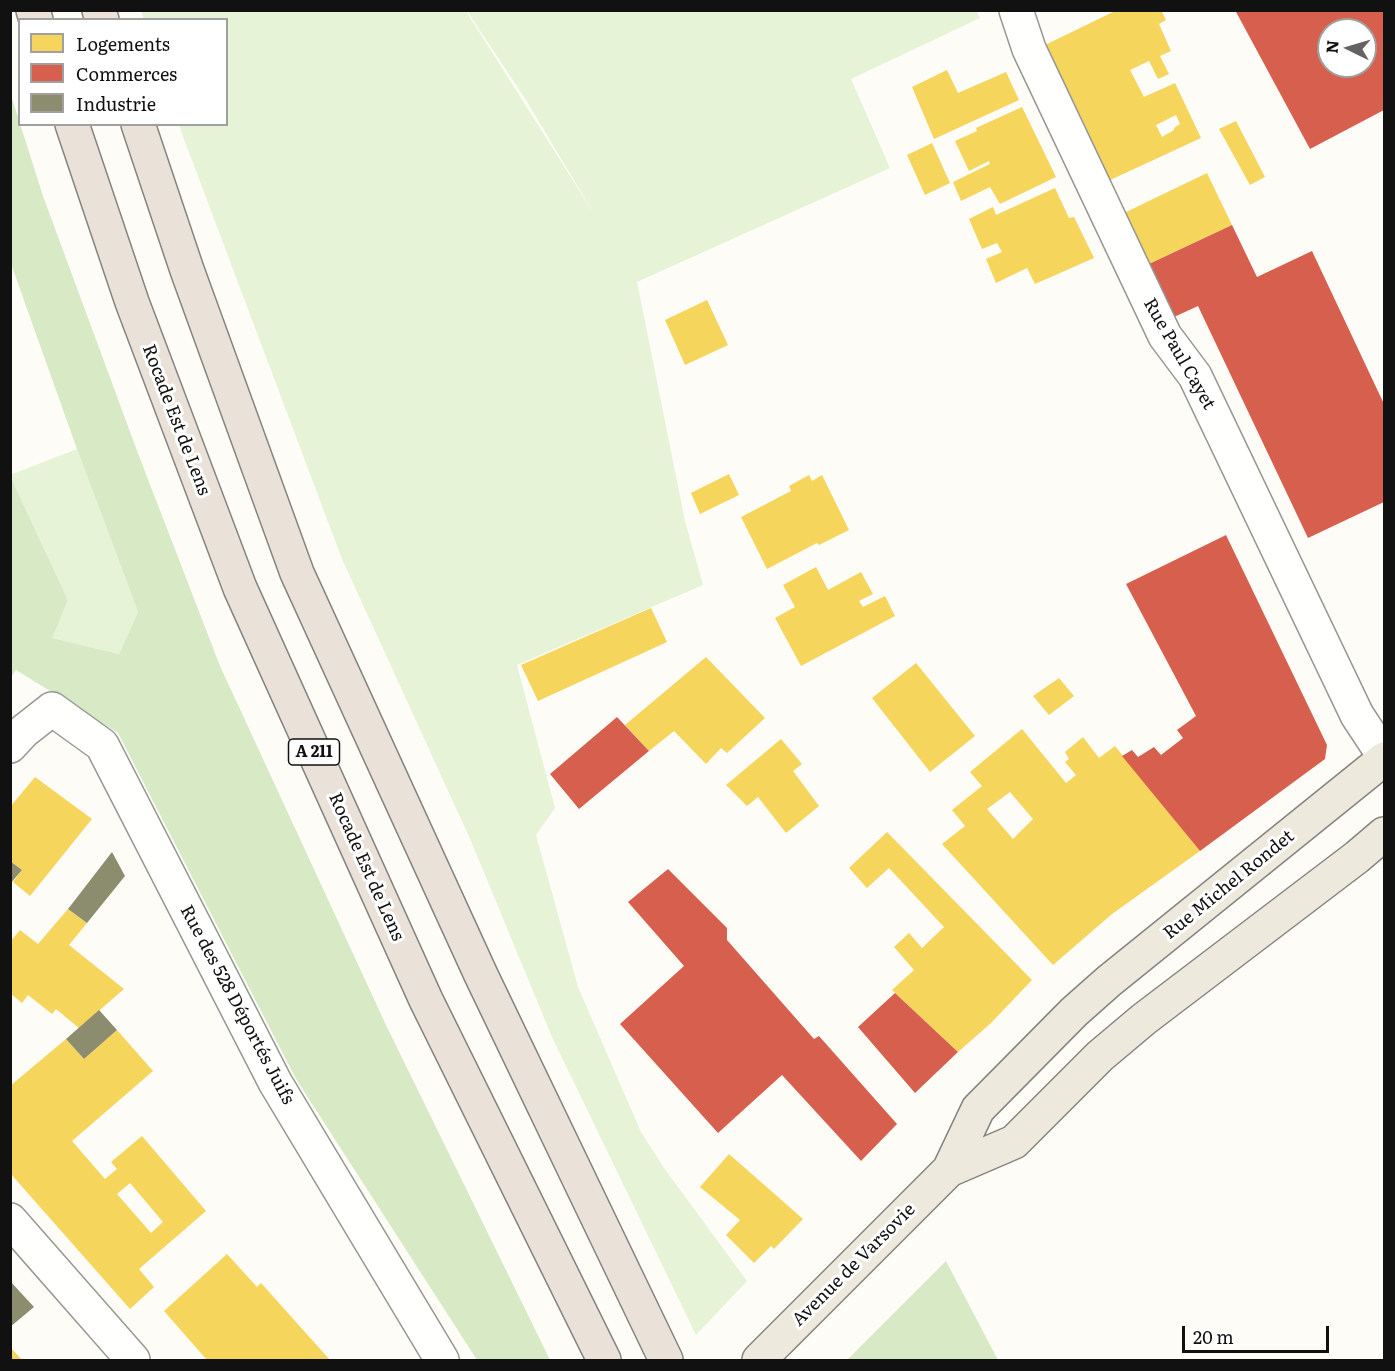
<!DOCTYPE html>
<meta charset="utf-8">
<style>
body{margin:0}
#map{position:relative;width:1395px;height:1371px;overflow:hidden;background:#fdfcf7;font-family:Literata,serif}
canvas{display:block}
.frame{position:absolute;inset:0;border:12px solid #111;pointer-events:none}
.legend{position:absolute;left:18px;top:18px;width:210px;height:108px;box-sizing:border-box;background:#fff;border:2px solid #a0a0a0;margin:0;padding:8px 10px;list-style:none;font-size:18px;color:#111}
.legend li{display:flex;align-items:center;gap:12px;height:30px}
.legend b{width:30px;border:2px solid #a0a0a0}
.north{position:absolute;left:1317px;top:18px;width:60px;height:60px;box-sizing:border-box;background:#fff;border:2px solid #a0a0a0;border-radius:50%;rotate:275deg;font-size:16px;font-weight:700;line-height:24px;text-align:center;color:#111}
.north::after{content:'';display:block;margin:auto;width:21px;height:27px;background:#646362;clip-path:polygon(50% 0,100% 100%,50% 72%,0 100%)}
.scale{position:absolute;left:1182px;top:1326px;width:147px;height:27px;box-sizing:border-box;border:3px solid #111;border-top:0;padding-left:8px;font-size:18px;line-height:21px;white-space:nowrap;color:#111;-webkit-text-stroke:4px #fff;paint-order:stroke}
</style>
<div id="map">
<canvas width="1395" height="1371"></canvas>
<div class="frame"></div>
<ul class="legend">
<li><b style="height:16px;background:#f6d55c"></b>Logements</li>
<li><b style="height:16px;background:#d6604d"></b>Commerces</li>
<li><b style="height:16px;background:#8c8c6e"></b>Industrie</li>
</ul>
<div class="north">N</div>
<div class="scale">20 m</div>
</div>
<script>
const c = document.querySelector('canvas').getContext('2d');
c.lineJoin = 'round';
function fillPath(path, color) { c.fillStyle = color; c.fill(path, 'evenodd'); }
function strokePath(path, color, width, dash) { c.strokeStyle = color; c.lineWidth = width; c.lineCap = dash ? 'butt' : 'round'; c.setLineDash(dash || []); c.stroke(path); }
function label(font, color, halo, rows, align = 'center') {
  c.font = font + ' Literata,serif'; c.lineWidth = 6; c.setLineDash([]); c.textBaseline = 'middle'; c.strokeStyle = halo; c.fillStyle = color; for (const [text, x, y, turn = 0] of rows) {
    c.save(); c.translate(x, y); c.rotate((+turn || 0) * Math.PI / 180); c.textAlign = isNaN(turn) ? turn : align; if (halo) c.strokeText(text, 0, 0); c.fillText(text, 0, 0); c.restore();
  }
}
const green = new Path2D(`
 M 976,10 L 980,18 L 851,79 L 890,168 L 637,282 L 685,521 L 703,585 L 517,665 L 555,808 L 536,835 L 578,987 L 641,1132 L 664,1168 L 747,1281 L 696,1335 L 552,1037 L 471,841 L 342,559 L 181,131 L 179,125 L 226,124 L 226,20 L 144,19 L 141,11 L 466,11 L 596,217 L 526,100 L 467,11 Z
 M 77,449 L 138,612 L 119,654 L 51,638 L 68,600 L 11,478 L 10,475 Z`);
const forest = new Path2D(`
 M 10,92 L 43,196 L 139,456 L 220,666 L 386,1025 L 550,1360 L 477,1360 L 296,1079 L 118,733 L 16,670 L 11,677 L 11,478 L 68,600 L 52,638 L 119,654 L 138,612 L 77,449 L 11,264 Z
 M 946,1261 L 998,1360 L 847,1360 Z`);
const homes = new Path2D(`
 M 1117,10 L 1161,10 L 1166,20 L 1159,24 L 1171,51 L 1160,56 L 1169,74 L 1158,79 L 1149,61 L 1130,70 L 1144,97 L 1175,83 L 1201,138 L 1108,181 L 1043,46 ZM 1176,115 L 1180,124 L 1174,128 L 1174,130 L 1162,137 L 1156,125 Z
 M 947,70 L 958,93 L 1006,72 L 1019,100 L 934,139 L 912,87 Z
 M 1022,107 L 1056,177 L 1000,204 L 990,187 L 961,201 L 953,182 L 990,164 L 989,161 L 969,171 L 955,141 L 977,131 L 976,128 Z
 M 1236,121 L 1265,177 L 1250,185 L 1219,129 Z
 M 932,143 L 950,183 L 925,195 L 907,155 Z
 M 1207,173 L 1232,225 L 1149,264 L 1124,213 Z
 M 1055,188 L 1069,218 L 1074,217 L 1094,258 L 1035,284 L 1027,268 L 996,283 L 986,259 L 1002,252 L 997,243 L 982,249 L 969,219 L 993,207 L 996,215 Z
 M 707,300 L 728,345 L 685,365 L 665,320 Z
 M 729,474 L 739,495 L 700,514 L 691,493 Z
 M 809,475 L 812,481 L 822,475 L 849,530 L 819,545 L 817,543 L 767,569 L 741,517 L 791,491 L 789,486 Z
 M 816,567 L 828,590 L 861,572 L 873,594 L 859,601 L 863,607 L 885,596 L 895,616 L 801,666 L 775,618 L 795,607 L 783,585 Z
 M 651,608 L 667,642 L 538,701 L 521,665 Z
 M 706,657 L 765,718 L 727,753 L 721,748 L 706,764 L 674,731 L 649,751 L 625,725 Z
 M 916,663 L 975,736 L 930,772 L 872,698 Z
 M 1059,678 L 1074,696 L 1049,715 L 1033,696 Z
 M 1022,729 L 1066,783 L 1076,775 L 1065,762 L 1069,759 L 1065,752 L 1083,737 L 1099,758 L 1115,746 L 1200,851 L 1112,914 L 1053,965 L 942,844 L 965,826 L 952,810 L 982,786 L 970,772 ZM 1010,792 L 1033,819 L 1013,839 L 987,809 Z
 M 781,739 L 802,764 L 793,771 L 819,806 L 786,833 L 758,797 L 747,806 L 726,785 Z
 M 35,777 L 92,819 L 30,896 L 13,882 L 22,870 L 10,861 L 10,807 Z
 M 887,832 L 1032,980 L 991,1023 L 958,1052 L 892,990 L 914,970 L 894,947 L 909,933 L 922,948 L 944,927 L 889,868 L 867,888 L 849,868 Z
 M 68,909 L 87,923 L 69,945 L 124,989 L 79,1028 L 56,1009 L 52,1014 L 28,995 L 22,1003 L 10,993 L 10,942 L 20,930 L 38,944 Z
 M 117,1030 L 153,1071 L 72,1141 L 105,1179 L 117,1169 L 111,1162 L 142,1136 L 206,1211 L 139,1269 L 154,1287 L 130,1309 L 10,1173 L 10,1086 L 66,1039 L 84,1059 ZM 130,1183 L 163,1222 L 151,1233 L 117,1194 Z
 M 729,1154 L 803,1219 L 774,1249 L 771,1246 L 754,1263 L 726,1235 L 740,1220 L 700,1187 Z
 M 227,1254 L 257,1287 L 261,1283 L 330,1360 L 207,1360 L 164,1311 Z
 M 10,1347 L 22,1360 L 10,1360 Z`);
const shops = new Path2D(`
 M 1235,10 L 1384,10 L 1384,110 L 1310,149 ZM 1329,30 L 1365,30 L 1365,66 L 1329,66 Z
 M 1232,225 L 1257,277 L 1312,251 L 1384,404 L 1384,502 L 1308,538 L 1198,306 L 1174,317 L 1149,264 Z
 M 1226,535 L 1327,745 L 1325,759 L 1200,851 L 1122,756 L 1132,750 L 1138,757 L 1154,747 L 1161,755 L 1183,738 L 1177,730 L 1196,716 L 1126,584 Z
 M 617,717 L 649,751 L 579,809 L 550,774 Z
 M 668,869 L 727,928 L 727,940 L 814,1039 L 819,1036 L 897,1124 L 861,1161 L 782,1075 L 718,1133 L 620,1024 L 684,966 L 628,902 Z
 M 895,993 L 958,1052 L 915,1093 L 858,1027 Z`);
const industry = new Path2D(`
 M 112,852 L 125,876 L 87,923 L 68,909 Z
 M 10,861 L 22,870 L 10,884 Z
 M 99,1010 L 117,1030 L 84,1059 L 66,1039 Z
 M 10,1281 L 34,1307 L 10,1327 Z`);
const minor = new Path2D(`
 M 1016,10 L 1029,49 L 1165,336 L 1195,376 L 1357,715 L 1384,756
 M 10,746 L 24,731 L 52,709 L 102,745 L 275,1082 L 442,1360
 M 10,1220 L 133,1360`);
const major = new Path2D(`
 M 949,1170 L 1014,1142 L 1100,1056 L 1144,1019 L 1357,857 L 1384,834
 M 759,1360 L 949,1170 L 978,1109 L 1074,1012 L 1109,981 L 1384,759`);
const highway = new Path2D(`
 M 33,10 L 36,20
 M 99,10 L 102,20
 M 72,124 L 132,302 L 240,588 L 426,1000 L 604,1360
 M 138,124 L 187,270 L 297,573 L 481,975 L 666,1360`);
const shields = [
 [314,752,51]
];
const shieldNames = [
 ["A 211",314,752]
];
const streetNames = [
 ["Rue Paul Cayet",1179,354,60],
 ["Rocade Est de Lens",176,420,69],
 ["Rocade Est de Lens",366,867,66],
 ["Rue Michel Rondet",1229,885,-39],
 ["Rue des 528 Déportés Juifs",237,1005,62],
 ["Avenue de Varsovie",854,1265,-45]
];
fillPath(green, '#e7f3d7');
fillPath(forest, '#d8eac5');
fillPath(homes, '#f6d55c');
fillPath(shops, '#d6604d');
fillPath(industry, '#8c8c6e');
strokePath(minor, '#979795', 36);
strokePath(major, '#858482', 36);
strokePath(highway, '#858482', 36);
strokePath(minor, '#fffffe', 33);
strokePath(major, '#ede9dc', 33);
strokePath(highway, '#eae1d8', 33);
for (const [x, y, w] of shields) { const box = new Path2D(); box.roundRect(x - w / 2, y - 13, w, 26, 4.5); c.fillStyle = '#fff'; c.fill(box); strokePath(box, '#111', 1.5); }
label('bold 16px', '#111', null, shieldNames);
label('18px', '#111', '#fff', streetNames);
</script>
